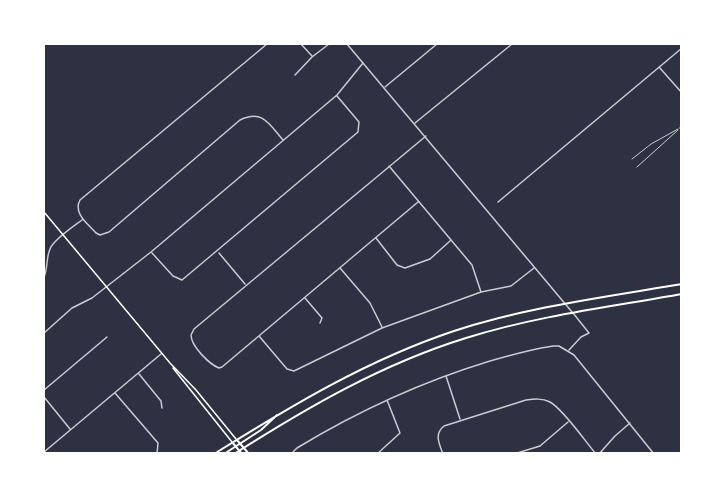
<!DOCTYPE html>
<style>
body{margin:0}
#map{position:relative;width:725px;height:497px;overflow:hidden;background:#2d3142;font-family:"Roboto Condensed",sans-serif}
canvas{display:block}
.frame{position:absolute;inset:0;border:45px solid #fff;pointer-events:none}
</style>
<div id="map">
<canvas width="725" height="497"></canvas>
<div class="frame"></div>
</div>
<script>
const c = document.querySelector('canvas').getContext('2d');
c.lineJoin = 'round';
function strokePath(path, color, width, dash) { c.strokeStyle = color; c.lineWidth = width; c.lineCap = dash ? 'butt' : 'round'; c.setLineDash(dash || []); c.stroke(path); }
const service = new Path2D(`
 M 632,159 L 651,144 L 678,129
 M 637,167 L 678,130`);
const minor = new Path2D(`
 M 267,44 L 80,200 C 73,213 87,223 96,233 L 100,235 L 109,232 L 240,120 C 263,109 269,124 283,140
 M 301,44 L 312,56
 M 659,67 L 682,93
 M 295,75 L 312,57 L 329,44
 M 385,87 L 437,44
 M 415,123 L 512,44
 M 680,128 L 682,127
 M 389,166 L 472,265 L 481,292
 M 418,202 L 222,367 L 219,368 C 209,364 191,346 191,335 L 194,329 L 426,136
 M 498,202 L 682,48
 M 376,238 L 397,265 L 405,268 L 430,259 L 450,241
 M 152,253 L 173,276 L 182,280 L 358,132 L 359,122 L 337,96
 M 219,253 L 245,284
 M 340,268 L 370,303 L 382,327
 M 44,277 C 48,268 46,258 50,249 C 53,240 74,226 82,220
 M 305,298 L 322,318 L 320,323
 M 44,333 L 72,308 L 92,298 L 151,252 L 337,95 L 363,63
 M 259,336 L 287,369 L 294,371 L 382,328 L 481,292 L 511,286 L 534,268
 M 569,350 L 581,337 L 589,333 L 573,313
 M 139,374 L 161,401 L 162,408
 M 446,376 L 460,419
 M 44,390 L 107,337
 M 115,393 L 158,443 L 157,454
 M 44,397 L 70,429
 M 44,452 L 161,354
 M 291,454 L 297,448 C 358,411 421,382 490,361 C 511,355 532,349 553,346 L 559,346 L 574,355 L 654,454
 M 377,454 L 400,433 L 387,400
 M 443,454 C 439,443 434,434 444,426 L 526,400 C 534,399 542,398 550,402 C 563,409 585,441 596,454
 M 514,454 L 540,446 L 568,422
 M 599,454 L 615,436 L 630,423`);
const tertiary = new Path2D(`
 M 347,44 L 572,312`);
const secondary = new Path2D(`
 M 44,212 L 170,363 L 196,390 L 236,439
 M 173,368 L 232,442`);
const primary = new Path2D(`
 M 237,440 L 249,454
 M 232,442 L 242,454
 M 214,454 C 291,406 367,360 454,331 C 527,307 605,297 682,284
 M 224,454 L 261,430 L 277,415
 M 234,454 C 308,407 382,364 466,338 C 536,316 609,307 682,294`);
strokePath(service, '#caccd0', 1);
strokePath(minor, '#caccd0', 1.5);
strokePath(tertiary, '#caccd0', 1.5);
strokePath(secondary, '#fff', 1.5);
strokePath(primary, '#fff', 2);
</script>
